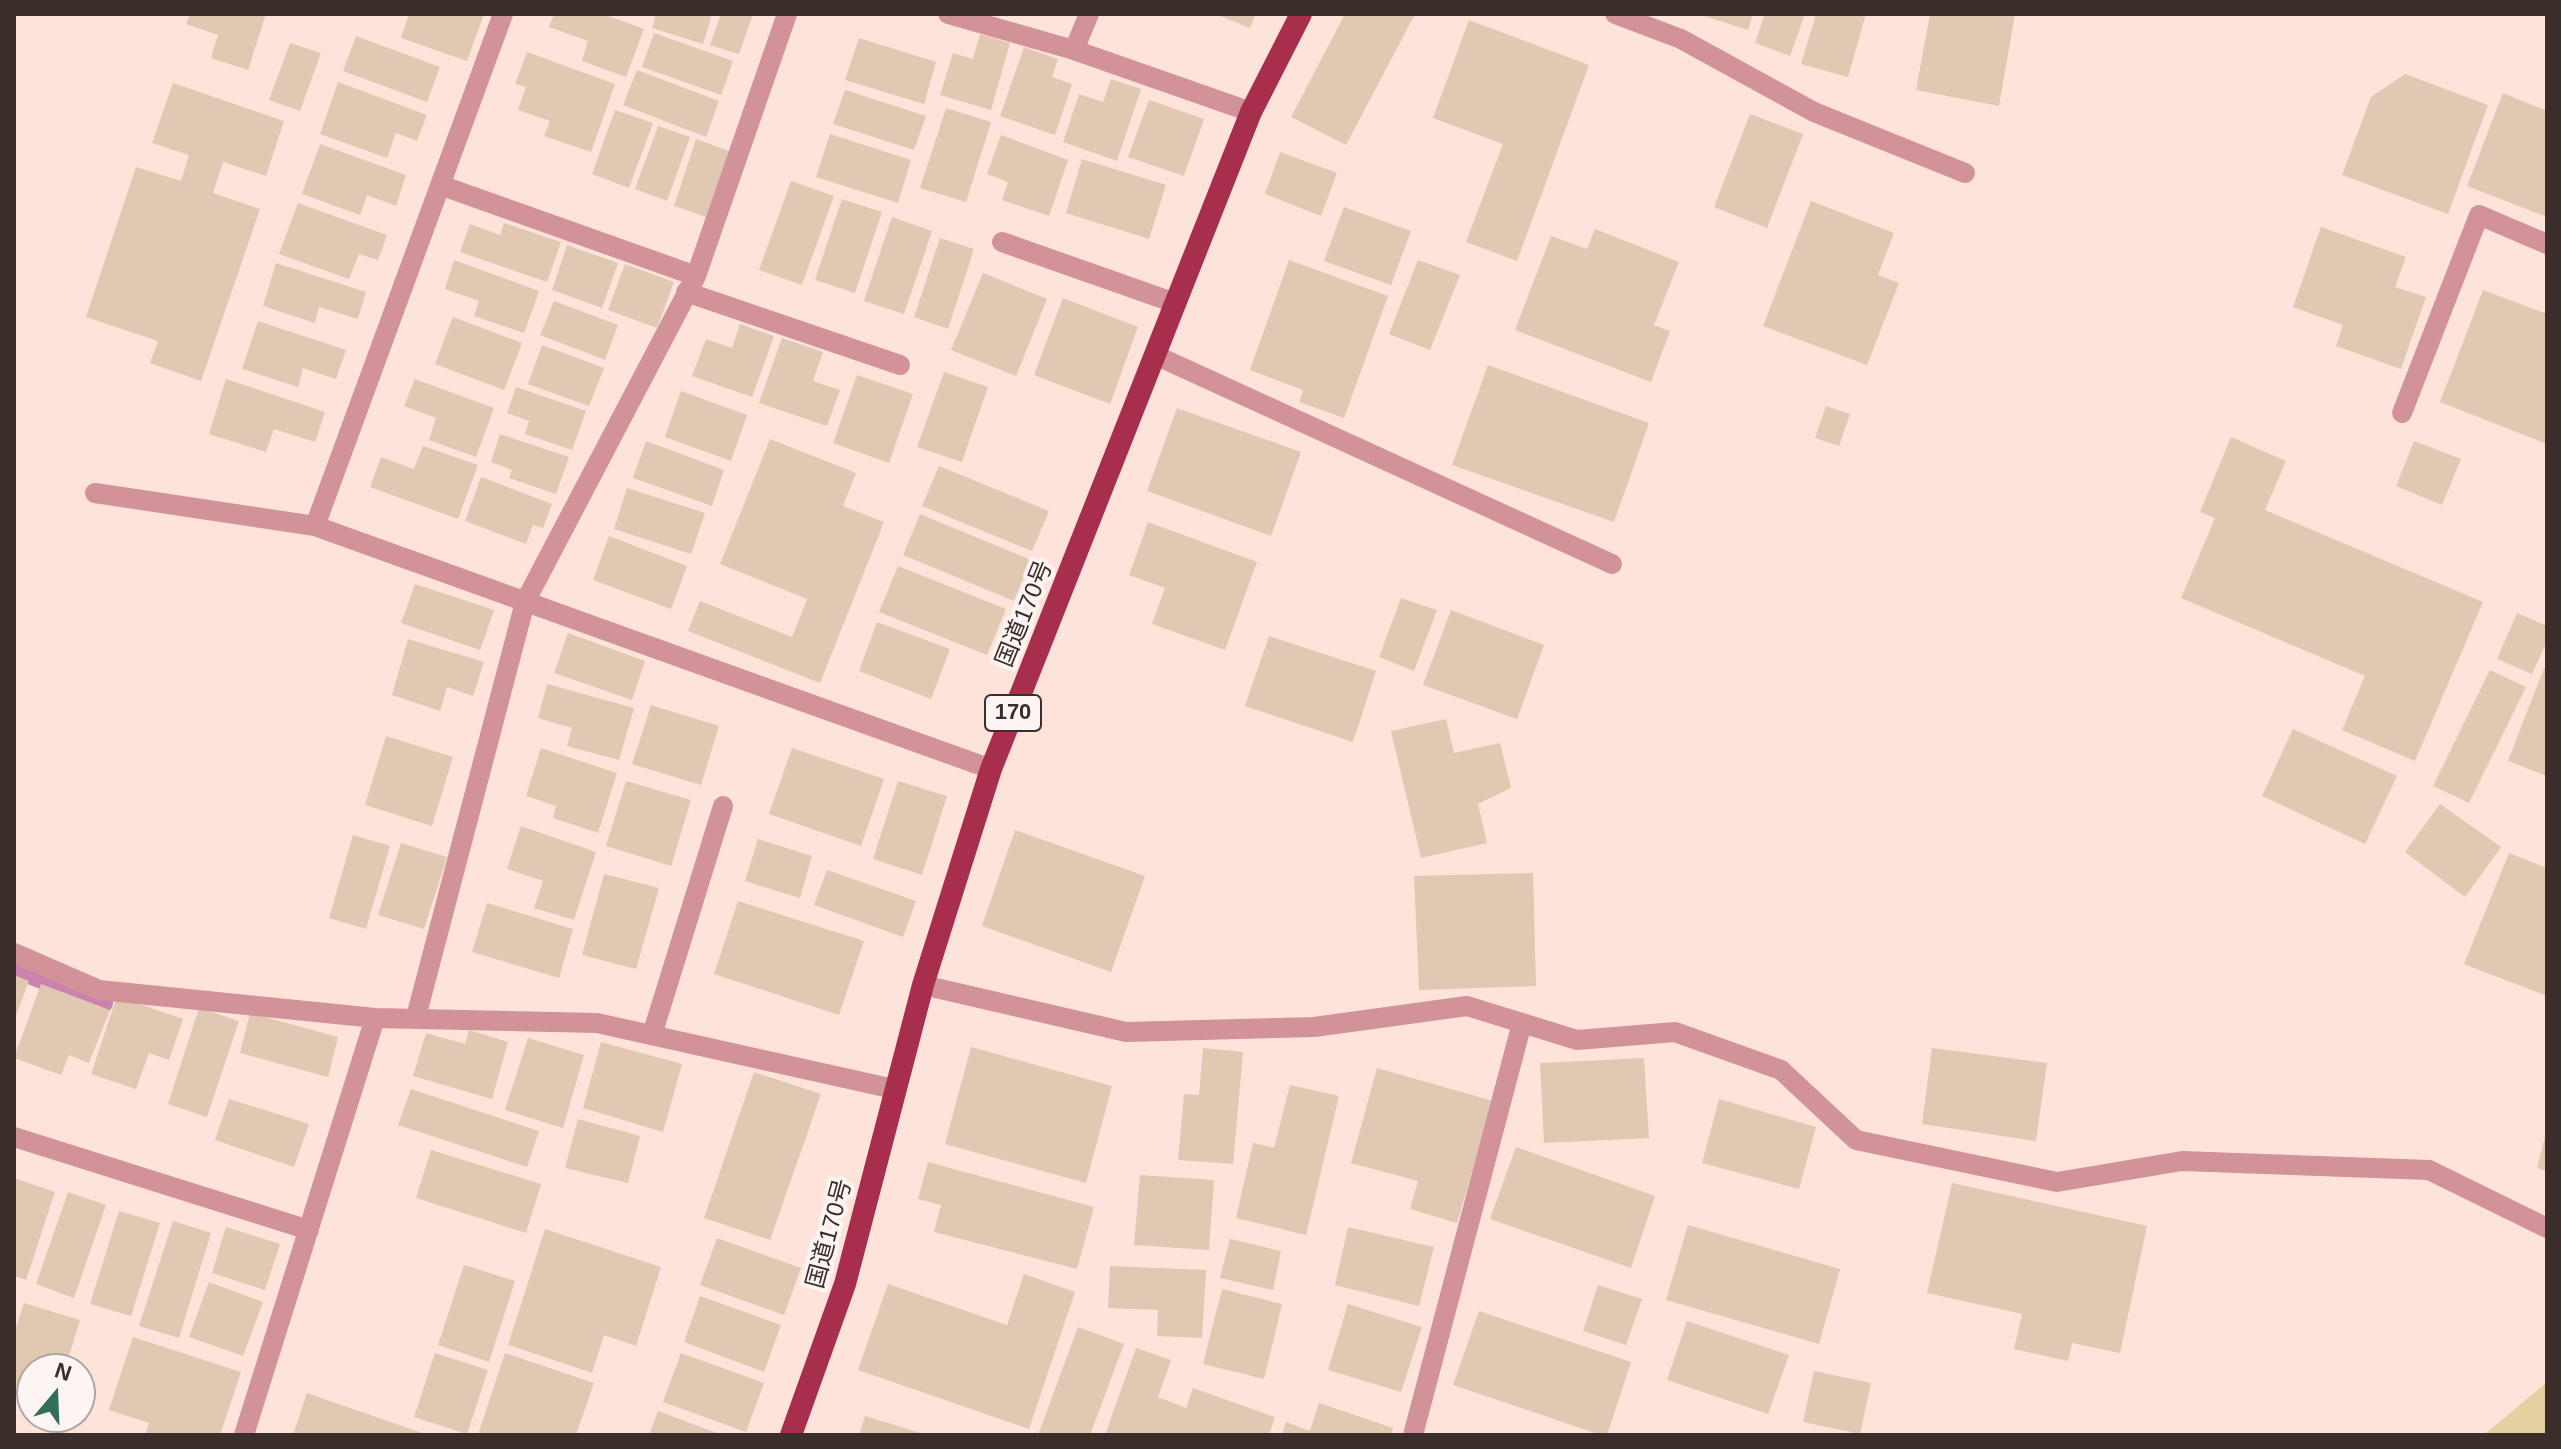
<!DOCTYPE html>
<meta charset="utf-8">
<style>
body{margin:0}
#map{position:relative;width:2561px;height:1449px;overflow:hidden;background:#fee3db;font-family:Arial,sans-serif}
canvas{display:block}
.frame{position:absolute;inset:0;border:16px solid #3b2e2a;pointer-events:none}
.north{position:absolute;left:16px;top:1353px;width:80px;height:80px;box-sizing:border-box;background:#fcf5f3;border:2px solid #afa5a3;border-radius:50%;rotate:19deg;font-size:22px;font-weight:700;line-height:32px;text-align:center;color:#3b2e2a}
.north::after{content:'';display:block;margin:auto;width:28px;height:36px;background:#326f5b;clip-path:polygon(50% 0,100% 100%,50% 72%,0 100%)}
</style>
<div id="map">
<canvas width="2561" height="1449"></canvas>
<div class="frame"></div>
<div class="north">N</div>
</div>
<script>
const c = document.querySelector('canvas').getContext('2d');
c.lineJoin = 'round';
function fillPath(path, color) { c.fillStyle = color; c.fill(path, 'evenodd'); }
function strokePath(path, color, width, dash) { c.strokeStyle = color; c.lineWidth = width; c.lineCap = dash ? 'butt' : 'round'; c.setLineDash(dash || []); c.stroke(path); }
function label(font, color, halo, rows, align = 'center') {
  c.font = font + ' Arial,"Noto Sans JP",sans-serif'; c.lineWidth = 8; c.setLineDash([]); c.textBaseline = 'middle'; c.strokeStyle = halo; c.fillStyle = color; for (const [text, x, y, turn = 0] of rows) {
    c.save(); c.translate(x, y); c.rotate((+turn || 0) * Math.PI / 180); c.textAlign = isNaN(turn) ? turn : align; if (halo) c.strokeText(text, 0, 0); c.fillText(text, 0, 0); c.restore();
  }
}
const green = new Path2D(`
 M 2547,1382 L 2547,1435 L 2484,1435 Z`);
const stream = new Path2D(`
 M 14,968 L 103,1003`);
const building = new Path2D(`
 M 190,14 L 266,14 L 248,70 L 211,58 L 218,35 L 186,24 Z
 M 409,14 L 484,14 L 467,61 L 401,38 Z
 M 554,14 L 603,14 L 644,29 L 626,77 L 582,61 L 588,41 L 549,27 Z
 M 656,14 L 712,14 L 703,44 L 652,28 Z
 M 721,14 L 753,14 L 739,54 L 710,45 Z
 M 1215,14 L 1256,14 L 1250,28 Z
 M 1345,14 L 1410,14 L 1414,16 L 1346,145 L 1291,117 Z
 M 1698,14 L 1753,14 L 1748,30 Z
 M 1765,14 L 1805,14 L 1790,56 L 1755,43 Z
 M 1816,14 L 1866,14 L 1848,77 L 1801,64 Z
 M 1930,14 L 2015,14 L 1999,106 L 1916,90 Z
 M 1469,20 L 1589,65 L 1517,261 L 1466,242 L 1503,144 L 1433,118 Z
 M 654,33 L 733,61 L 721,95 L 642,67 Z
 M 980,34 L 1010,43 L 991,110 L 940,95 L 953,53 L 973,59 Z
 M 356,36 L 440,67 L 427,102 L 343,71 Z
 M 859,38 L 936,62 L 924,104 L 845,80 Z
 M 290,43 L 321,53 L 300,111 L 269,100 Z
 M 1024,47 L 1058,59 L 1052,77 L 1072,84 L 1055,135 L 1000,116 Z
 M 527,52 L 615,84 L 591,152 L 544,136 L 550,121 L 518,110 L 526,87 L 515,84 Z
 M 637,70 L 719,101 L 706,137 L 623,105 Z
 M 2405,74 L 2488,105 L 2448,214 L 2342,175 L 2371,97 Z
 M 1111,79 L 1141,89 L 1117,161 L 1063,142 L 1079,94 L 1103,102 Z
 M 338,82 L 427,115 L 417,141 L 396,133 L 387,158 L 320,134 Z
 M 173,83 L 284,121 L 266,176 L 223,162 L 213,193 L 260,209 L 201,381 L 150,363 L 158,341 L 86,317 L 136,167 L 181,181 L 189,155 L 152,143 Z
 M 845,90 L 926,116 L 914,150 L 833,124 Z
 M 2503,93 L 2547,111 L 2547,217 L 2467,186 Z
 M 1149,100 L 1204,119 L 1184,176 L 1128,157 Z
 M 946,108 L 991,122 L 966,202 L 920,188 Z
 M 615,110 L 653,123 L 629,188 L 592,174 Z
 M 1750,114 L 1803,134 L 1767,228 L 1714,207 Z
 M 658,126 L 690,137 L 667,201 L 635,189 Z
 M 830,134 L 911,160 L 898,203 L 816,177 Z
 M 1001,135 L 1068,160 L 1049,216 L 1002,200 L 1008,182 L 987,174 Z
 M 696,139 L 729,151 L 706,217 L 674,206 Z
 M 320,144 L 406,175 L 396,206 L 367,195 L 360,215 L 302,194 Z
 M 1280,152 L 1337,173 L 1321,216 L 1265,194 Z
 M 1082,159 L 1166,185 L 1149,239 L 1066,213 Z
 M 791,181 L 834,196 L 802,285 L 759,270 Z
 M 842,199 L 882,212 L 855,293 L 815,280 Z
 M 1811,201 L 1894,233 L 1878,275 L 1899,283 L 1867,365 L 1763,326 Z
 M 298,203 L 387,235 L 378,260 L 359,254 L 349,279 L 279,254 Z
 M 1344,207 L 1411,231 L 1391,285 L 1324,261 Z
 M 892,217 L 932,231 L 904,314 L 864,301 Z
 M 504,223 L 561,242 L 547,282 L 460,252 L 470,224 L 500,235 Z
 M 2321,227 L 2406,257 L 2395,287 L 2426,297 L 2401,369 L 2336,346 L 2343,325 L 2293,307 Z
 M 1595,229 L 1679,262 L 1654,325 L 1670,331 L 1651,382 L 1515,330 L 1551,236 L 1587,249 Z
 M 940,238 L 974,249 L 948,329 L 914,317 Z
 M 567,245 L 618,263 L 602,308 L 552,290 Z
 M 454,260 L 539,291 L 524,333 L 474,316 L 479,301 L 445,289 Z
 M 1289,260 L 1388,296 L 1344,418 L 1299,402 L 1303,390 L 1250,370 Z
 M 1418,260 L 1460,275 L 1430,350 L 1389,334 Z
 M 276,263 L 366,292 L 358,319 L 319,307 L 315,323 L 263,306 Z
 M 625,264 L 674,282 L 657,328 L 608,310 Z
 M 983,273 L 1047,299 L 1016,376 L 951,350 Z
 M 2483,290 L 2547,314 L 2547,444 L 2440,402 Z
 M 1063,298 L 1138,327 L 1110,404 L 1034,375 Z
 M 554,301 L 618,325 L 605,360 L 540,335 Z
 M 453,317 L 522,343 L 504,390 L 435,364 Z
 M 258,321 L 346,350 L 336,379 L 303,368 L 298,387 L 242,369 Z
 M 740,324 L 774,336 L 752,397 L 692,376 L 706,339 L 732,348 Z
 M 782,338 L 823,352 L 813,381 L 840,390 L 827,426 L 759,403 Z
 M 542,345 L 604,368 L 589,406 L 528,384 Z
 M 1488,365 L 1649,423 L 1614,522 L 1452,465 Z
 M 944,372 L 988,387 L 962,462 L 917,447 Z
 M 857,375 L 913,394 L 889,463 L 833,443 Z
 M 226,379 L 325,412 L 315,442 L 274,429 L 266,452 L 209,434 Z
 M 415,379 L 494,408 L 476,457 L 429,440 L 436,418 L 404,406 Z
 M 516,387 L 586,411 L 572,450 L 525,434 L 529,421 L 507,413 Z
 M 681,391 L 747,415 L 731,461 L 665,437 Z
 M 1826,406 L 1850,414 L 1839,446 L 1815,438 Z
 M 1177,408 L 1301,452 L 1271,536 L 1147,491 Z
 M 500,434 L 569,457 L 556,494 L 509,478 L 512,470 L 491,462 Z
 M 2231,437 L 2286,461 L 2265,510 L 2483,602 L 2415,761 L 2342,730 L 2365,676 L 2181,598 L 2215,518 L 2200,512 Z
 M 770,439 L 856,473 L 843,506 L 884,522 L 820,683 L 688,631 L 700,601 L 792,637 L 807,599 L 720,564 Z
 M 646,441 L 724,470 L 712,506 L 633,478 Z
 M 2414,441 L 2461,459 L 2442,505 L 2396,486 Z
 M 423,446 L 478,465 L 458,519 L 370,487 L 381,457 L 414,469 Z
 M 939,466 L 1049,511 L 1032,551 L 922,506 Z
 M 481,477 L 552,504 L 543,528 L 533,525 L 526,544 L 465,521 Z
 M 627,488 L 705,513 L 691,554 L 614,529 Z
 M 920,514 L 1031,560 L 1014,601 L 903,555 Z
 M 1148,522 L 1257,562 L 1225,650 L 1152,624 L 1165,588 L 1129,575 Z
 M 609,536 L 687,566 L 671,609 L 593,580 Z
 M 898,566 L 1006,609 L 987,655 L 879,612 Z
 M 415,584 L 494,610 L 480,650 L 401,623 Z
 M 1401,598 L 1437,610 L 1414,671 L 1379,657 Z
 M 1451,610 L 1544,645 L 1517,719 L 1423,685 Z
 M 2517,613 L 2547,626 L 2547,641 L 2532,674 L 2497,659 Z
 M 877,622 L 950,649 L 931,699 L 859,671 Z
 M 568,633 L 645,661 L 632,700 L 554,673 Z
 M 1269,636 L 1376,671 L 1353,742 L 1245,706 Z
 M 408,639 L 484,662 L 473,696 L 447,687 L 440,711 L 392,695 Z
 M 2544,668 L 2547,669 L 2547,776 L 2508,761 Z
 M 2490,670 L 2526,687 L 2469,803 L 2433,786 Z
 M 547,684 L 634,708 L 619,760 L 567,746 L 572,728 L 538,718 Z
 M 651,705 L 719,726 L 701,785 L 632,764 Z
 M 1446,719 L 1454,753 L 1500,743 L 1511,788 L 1478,804 L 1487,843 L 1421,858 L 1391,731 Z
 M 2293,729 L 2397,776 L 2365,844 L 2262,796 Z
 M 386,736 L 453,757 L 432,826 L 365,805 Z
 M 541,748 L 617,773 L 598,833 L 553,818 L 556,806 L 526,796 Z
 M 792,748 L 884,779 L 861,846 L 769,814 Z
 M 626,781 L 691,800 L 671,866 L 606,846 Z
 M 898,781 L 947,796 L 922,875 L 873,859 Z
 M 2440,804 L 2501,847 L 2465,897 L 2405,852 Z
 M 521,826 L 596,852 L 574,920 L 534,908 L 543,881 L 507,869 Z
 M 1015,830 L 1145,876 L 1111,972 L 982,926 Z
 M 353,835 L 390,846 L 366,929 L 329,918 Z
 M 758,839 L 812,856 L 800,898 L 745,881 Z
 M 401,843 L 447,857 L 424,929 L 378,915 Z
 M 2509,853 L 2547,868 L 2547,996 L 2464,964 Z
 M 827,870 L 916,901 L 903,937 L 814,905 Z
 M 1533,873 L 1536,986 L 1419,990 L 1414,876 Z
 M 604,874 L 659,888 L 636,969 L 582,955 Z
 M 738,901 L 864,941 L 839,1015 L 714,974 Z
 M 487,903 L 573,929 L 559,978 L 472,952 Z
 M 14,975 L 29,981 L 14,1021 Z
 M 41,984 L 110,1010 L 89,1063 L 69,1055 L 61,1075 L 14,1058 Z
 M 117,996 L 183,1019 L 169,1060 L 149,1053 L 136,1089 L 91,1074 Z
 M 199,1008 L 239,1021 L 207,1117 L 168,1104 Z
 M 250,1013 L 338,1037 L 328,1077 L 240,1053 Z
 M 469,1030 L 508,1042 L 492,1099 L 413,1076 L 426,1033 L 465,1044 Z
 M 528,1038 L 584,1055 L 563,1128 L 505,1110 Z
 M 601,1042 L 682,1064 L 663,1132 L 583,1108 Z
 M 971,1047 L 1112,1086 L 1086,1183 L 945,1144 Z
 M 1203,1048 L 1243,1052 L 1233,1164 L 1178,1160 L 1184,1094 L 1199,1095 Z
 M 1932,1048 L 2047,1063 L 2036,1141 L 1922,1124 Z
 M 1644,1058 L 1649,1138 L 1544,1143 L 1540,1063 Z
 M 1377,1068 L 1493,1101 L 1457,1223 L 1410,1209 L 1418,1181 L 1351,1163 Z
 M 754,1072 L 821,1094 L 770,1240 L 704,1218 Z
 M 1290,1085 L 1339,1096 L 1306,1235 L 1236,1218 L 1253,1143 L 1274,1148 Z
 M 411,1089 L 539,1131 L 527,1167 L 398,1125 Z
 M 229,1099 L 309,1124 L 294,1167 L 215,1140 Z
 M 1719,1099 L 1816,1127 L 1799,1189 L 1702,1163 Z
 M 578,1119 L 640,1136 L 628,1183 L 565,1168 Z
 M 2546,1133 L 2547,1133 L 2547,1171 L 2537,1168 Z
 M 1516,1147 L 1655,1196 L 1631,1268 L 1490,1219 Z
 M 431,1150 L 541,1184 L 526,1233 L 416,1198 Z
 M 928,1162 L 1094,1207 L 1077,1269 L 934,1232 L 941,1205 L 918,1199 Z
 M 1140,1175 L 1214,1180 L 1209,1250 L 1134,1245 Z
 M 14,1178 L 55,1192 L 26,1280 L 14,1276 Z
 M 1952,1183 L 2147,1226 L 2120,1353 L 2072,1343 L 2068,1361 L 2014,1349 L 2022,1314 L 1927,1293 Z
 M 68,1192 L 106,1205 L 74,1298 L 36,1284 Z
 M 119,1211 L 160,1223 L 131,1316 L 90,1304 Z
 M 173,1221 L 211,1233 L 179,1338 L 139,1326 Z
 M 1688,1225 L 1840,1269 L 1819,1344 L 1666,1300 Z
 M 226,1227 L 280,1244 L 265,1290 L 212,1273 Z
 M 1348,1227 L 1434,1247 L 1419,1306 L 1335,1285 Z
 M 545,1229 L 661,1267 L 636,1346 L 604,1335 L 592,1373 L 508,1345 Z
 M 717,1238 L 801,1268 L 784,1315 L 700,1285 Z
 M 1230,1239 L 1281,1251 L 1273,1290 L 1220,1278 Z
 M 464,1265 L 515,1281 L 489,1362 L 438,1345 Z
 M 1110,1266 L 1206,1270 L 1202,1338 L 1157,1336 L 1158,1310 L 1108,1308 Z
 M 1024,1274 L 1075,1292 L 1029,1429 L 858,1370 L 888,1284 L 1007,1325 Z
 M 209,1282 L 263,1302 L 243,1356 L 189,1337 Z
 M 1598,1285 L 1642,1299 L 1626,1345 L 1583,1331 Z
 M 1222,1289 L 1282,1304 L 1264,1379 L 1203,1364 Z
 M 700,1296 L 781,1325 L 764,1372 L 684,1342 Z
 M 24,1303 L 80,1320 L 65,1369 L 32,1369 L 32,1391 L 14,1385 L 14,1333 Z
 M 1348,1304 L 1422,1327 L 1401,1392 L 1328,1370 Z
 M 1479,1311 L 1631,1362 L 1607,1435 L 1601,1435 L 1453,1385 Z
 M 1687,1321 L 1789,1355 L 1768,1414 L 1667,1380 Z
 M 1078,1327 L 1124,1344 L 1090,1435 L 1038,1435 Z
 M 133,1337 L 241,1372 L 220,1435 L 145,1435 L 149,1423 L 109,1410 Z
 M 1136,1348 L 1171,1360 L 1158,1397 L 1186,1408 L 1193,1388 L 1275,1417 L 1269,1435 L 1105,1435 Z
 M 435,1353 L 488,1370 L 467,1434 L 414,1417 Z
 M 505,1353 L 594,1383 L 576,1435 L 478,1435 Z
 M 681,1353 L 764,1383 L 746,1432 L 663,1402 Z
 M 1814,1371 L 1871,1383 L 1860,1434 L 1803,1422 Z
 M 307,1393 L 428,1435 L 293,1435 Z
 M 1319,1403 L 1393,1428 L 1391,1435 L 1282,1435 L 1286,1422 L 1310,1431 Z
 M 658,1411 L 722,1435 L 649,1435 Z
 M 865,1416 L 924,1434 L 924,1435 L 859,1435 Z`);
const service = new Path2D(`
 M 1615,14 L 1681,39 L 1814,112 L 1965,173
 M 1002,242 L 1175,303
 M 686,292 L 900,365
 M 1155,355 L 1612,564
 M 652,1035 L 723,806`);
const minor = new Path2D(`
 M 503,14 L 315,526 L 991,769
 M 948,14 L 1074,50 L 1251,112
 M 1074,50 L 1089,14
 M 440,185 L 696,276
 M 2402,413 L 2479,215 L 2547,244
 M 95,493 L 315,526
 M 14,953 L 99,990 L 375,1018 L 597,1023 L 894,1089
 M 923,985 L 1126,1032 L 1314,1027 L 1467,1006 L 1577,1040 L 1675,1032 L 1781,1070 L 1856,1140 L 2057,1182 L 2182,1161 L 2429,1170 L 2547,1228
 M 416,1017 L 525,602 L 696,276 L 787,14
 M 14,1137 L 309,1230
 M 244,1435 L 375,1018
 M 1413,1435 L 1522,1023`);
const trunk = new Path2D(`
 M 791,1435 L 845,1284 L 923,985 L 991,769 L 1251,112 L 1301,14`);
const shields = [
 [1013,713,56]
];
const shieldNames = [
 ["170",1013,713]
];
const streetNames = [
 ["国道170号",1025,614,-68],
 ["国道170号",830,1234,-75]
];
fillPath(green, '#e5d19f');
strokePath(stream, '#cd81ad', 20);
fillPath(building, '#e0c8b2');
strokePath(service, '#d1929a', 20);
strokePath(minor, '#d1929a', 20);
strokePath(trunk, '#a82e4e', 22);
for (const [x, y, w] of shields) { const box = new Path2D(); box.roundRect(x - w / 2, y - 18, w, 36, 6); c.fillStyle = '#fcf5f3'; c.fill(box); strokePath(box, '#3b2e2a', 2); }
label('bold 22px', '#3b2e2a', null, shieldNames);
label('24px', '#3b2e2a', '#fcf5f3', streetNames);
</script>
